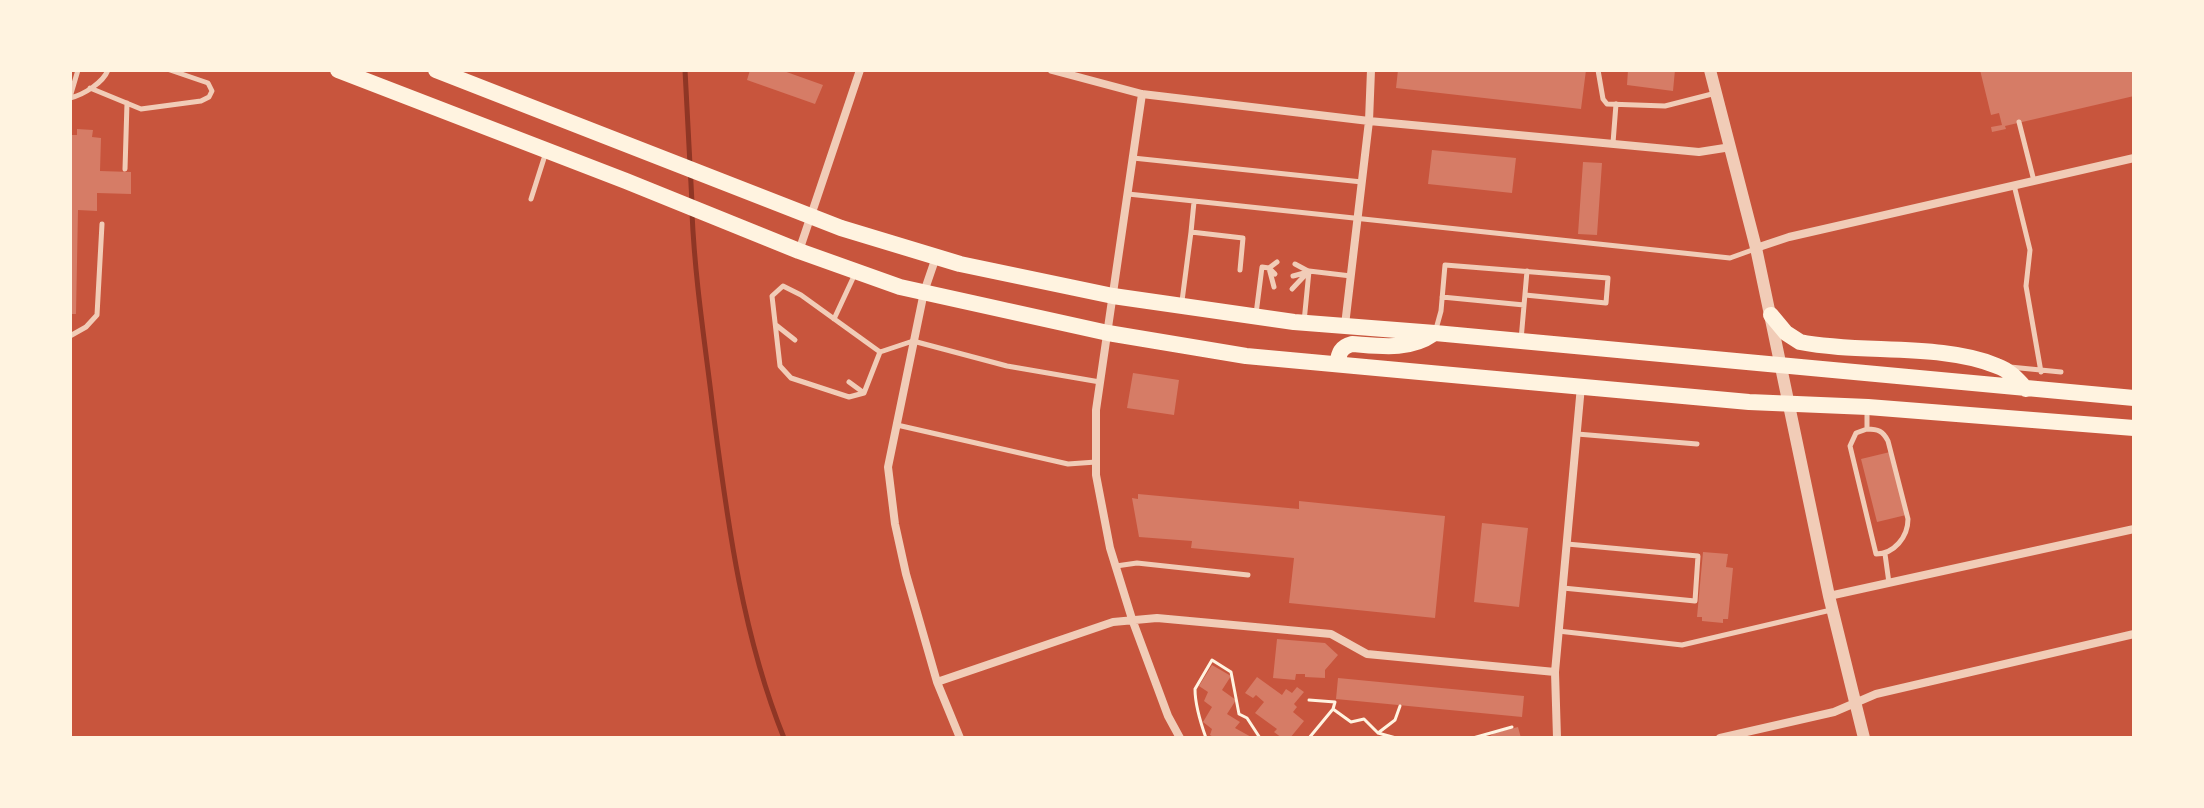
<!DOCTYPE html>
<style>
body{margin:0}
#map{position:relative;width:2204px;height:808px;overflow:hidden;background:#c8553d;font-family:Mulish,sans-serif}
canvas{display:block}
.frame{position:absolute;inset:0;border:72px solid #fff3e0;pointer-events:none}
</style>
<div id="map">
<canvas width="2204" height="808"></canvas>
<div class="frame"></div>
</div>
<script>
const c = document.querySelector('canvas').getContext('2d');
c.lineJoin = 'round';
function strokePath(path, color, width, dash) { c.strokeStyle = color; c.lineWidth = width; c.lineCap = dash ? 'butt' : 'round'; c.setLineDash(dash || []); c.stroke(path); }
function fillPath(path, color) { c.fillStyle = color; c.fill(path, 'evenodd'); }
const stream = new Path2D(`
 M 685,70 L 692,203
 M 692,213 C 695,282 706,350 714,418 C 728,526 743,637 784,738`);
const building = new Path2D(`
 M 750,70 L 781,70 L 823,85 L 815,104 L 747,80 Z
 M 1398,70 L 1586,70 L 1581,109 L 1396,88 Z
 M 1628,70 L 1675,70 L 1673,91 L 1627,85 Z
 M 1980,70 L 2134,70 L 2134,96 L 2005,126 L 2006,129 L 1992,132 L 1991,127 L 2002,125 L 1999,113 L 1991,115 Z
 M 77,129 L 93,130 L 92,137 L 101,138 L 100,171 L 131,172 L 131,194 L 97,193 L 97,211 L 78,210 L 76,314 L 70,314 L 70,135 L 77,135 Z
 M 1432,150 L 1516,158 L 1512,193 L 1428,184 Z
 M 1583,162 L 1602,163 L 1597,235 L 1578,234 Z
 M 1133,373 L 1179,380 L 1174,415 L 1127,408 Z
 M 1890,452 L 1906,515 L 1877,522 L 1861,459 Z
 M 1138,494 L 1299,509 L 1299,501 L 1445,516 L 1435,618 L 1289,603 L 1294,558 L 1191,548 L 1192,541 L 1139,537 L 1132,498 L 1138,499 Z
 M 1482,523 L 1528,528 L 1519,607 L 1474,602 Z
 M 1703,552 L 1728,554 L 1726,567 L 1733,568 L 1728,619 L 1723,619 L 1723,623 L 1702,621 L 1702,617 L 1697,617 Z
 M 1277,639 L 1325,643 L 1338,655 L 1325,670 L 1325,678 L 1305,677 L 1305,674 L 1296,674 L 1295,680 L 1273,678 Z
 M 1212,665 L 1231,676 L 1222,690 L 1236,700 L 1227,714 L 1240,722 L 1235,728 L 1253,738 L 1215,738 L 1210,735 L 1212,729 L 1203,722 L 1212,707 L 1204,701 L 1208,692 L 1199,686 Z
 M 1257,677 L 1282,695 L 1286,689 L 1292,693 L 1297,687 L 1304,692 L 1294,704 L 1297,707 L 1293,712 L 1304,721 L 1290,738 L 1282,738 L 1274,732 L 1277,729 L 1255,713 L 1264,702 L 1256,695 L 1253,698 L 1245,693 Z
 M 1338,678 L 1524,696 L 1522,717 L 1336,699 Z
 M 1518,727 L 1521,738 L 1488,738 L 1494,733 Z`);
const path = new Path2D(`
 M 1309,700 L 1335,702 L 1333,709 L 1351,722 L 1364,719 L 1378,733 L 1396,738
 M 1378,733 L 1395,720 L 1400,706
 M 1206,738 C 1201,724 1195,704 1195,689 L 1212,660 L 1231,672 L 1239,714 L 1247,718 L 1260,738
 M 1309,738 L 1333,709
 M 1473,738 L 1512,727`);
const service = new Path2D(`
 M 1598,70 L 1603,99 L 1607,104 L 1665,106 L 1716,93
 M 90,88 L 141,109 L 201,101 L 209,97 L 212,91 L 208,83 L 170,70
 M 70,97 L 78,70
 M 70,98 C 83,95 103,83 108,70
 M 2019,122 L 2034,181
 M 1613,143 L 1616,104
 M 1133,158 L 1362,182
 M 125,169 L 127,103
 M 2014,185 L 2030,250 L 2026,286 L 2041,372
 M 1128,194 L 1730,258 L 1755,249
 M 531,199 L 546,152
 M 1191,232 L 1194,202
 M 1295,264 L 1308,271
 M 1275,274 L 1269,268 L 1277,262
 M 1293,276 L 1308,272
 M 783,286 L 801,295 L 880,352 L 864,393 L 849,397 L 791,378 L 780,366 L 772,296 Z
 M 1292,289 L 1308,272
 M 1442,297 L 1524,305
 M 1182,301 L 1191,232 L 1243,238 L 1240,270
 M 1256,314 L 1262,267 L 1269,268 L 1274,287
 M 834,319 L 854,276
 M 1304,322 L 1309,271 L 1351,276
 M 776,325 L 795,340
 M 1436,329 L 1441,311 L 1445,265 L 1608,278 L 1606,303 L 1525,295
 M 70,336 L 86,327 L 97,315 L 102,224
 M 1521,340 L 1527,271
 M 880,352 L 913,341 L 1007,366 L 1100,382
 M 2010,367 L 2061,372
 M 849,382 L 864,393
 M 897,425 L 1068,464 L 1096,462
 M 1867,429 C 1878,429 1883,431 1888,441 L 1908,519 C 1908,537 1894,554 1876,554 L 1850,446 L 1856,433 Z
 M 1867,429 L 1867,410
 M 1577,434 L 1697,444
 M 1885,554 L 1889,583
 M 1116,566 L 1137,563 L 1248,575
 M 1563,588 L 1695,601 L 1698,556 L 1567,544
 M 1558,631 L 1682,645 L 1831,610`);
const minor = new Path2D(`
 M 1052,70 L 1142,94 L 1369,121 L 1699,152 L 1731,147
 M 1142,94 L 1096,410 L 1096,475 L 1110,548 L 1132,619 L 1168,716 L 1180,738
 M 1756,248 L 1789,237 L 2134,158
 M 799,251 L 860,70
 M 936,257 L 924,292 L 888,467 L 895,524 L 906,574 L 937,682 L 960,738
 M 1345,325 L 1369,121 L 1371,70
 M 1829,596 L 2134,529
 M 937,682 L 1113,622 L 1157,618 L 1331,634 L 1367,654 L 1555,672
 M 1557,738 L 1555,672 L 1581,386
 M 1720,738 L 1834,712 L 1876,694 L 2134,634`);
const tertiary = new Path2D(`
 M 1710,70 L 1756,248 L 1829,596 L 1864,738`);
const primary = new Path2D(`
 M 338,70 L 626,181 L 799,251 L 900,287 L 1108,333 L 1246,356 L 1474,377 L 1749,402 L 1868,407 L 2134,428
 M 436,70 L 841,228 L 960,264 L 1113,296 L 1294,322 L 1435,333 L 2134,398
 M 1771,315 L 1786,333 L 1800,342 C 1859,354 1944,343 1997,366 C 2009,370 2018,380 2026,389
 M 1337,364 C 1339,354 1340,347 1352,344 C 1379,346 1409,351 1433,334`);
strokePath(stream, '#8f3625', 5);
fillPath(building, '#d67c66');
strokePath(path, '#fff3e0', 3);
strokePath(service, '#f1ccb7', 5);
strokePath(minor, '#f1ccb7', 8);
strokePath(tertiary, '#f1ccb7', 12);
strokePath(primary, '#fff3e0', 16);
</script>
